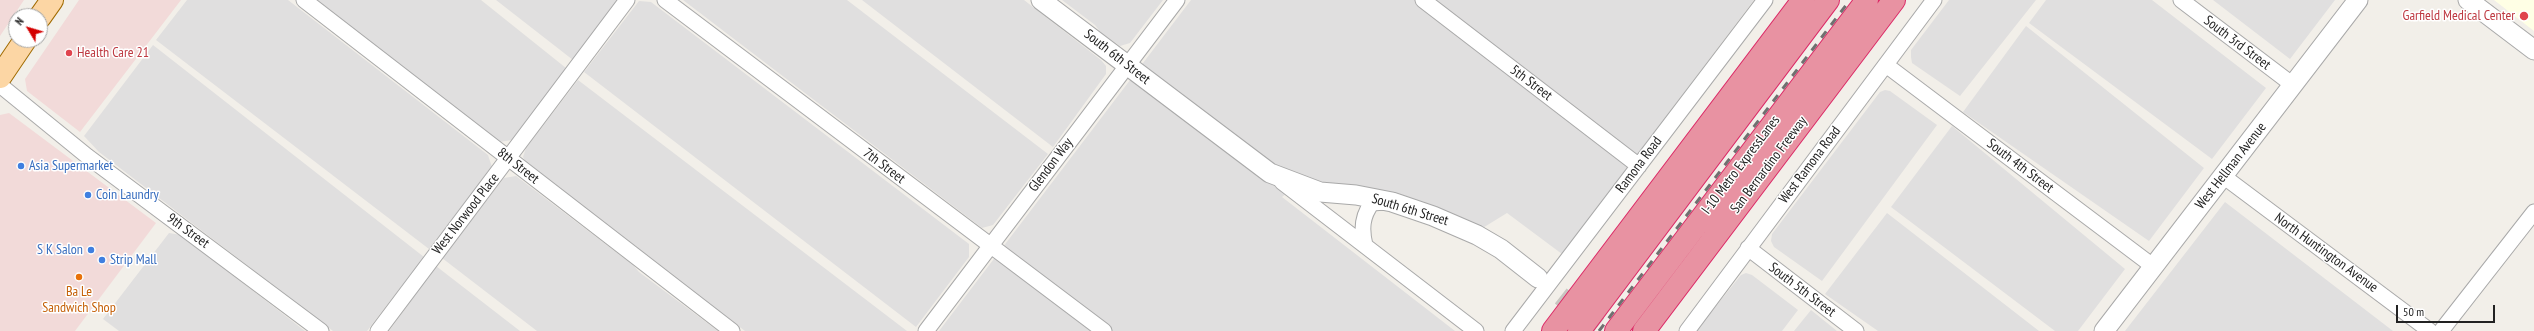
<!DOCTYPE html>
<style>
body{margin:0}
#map{position:relative;width:2534px;height:331px;overflow:hidden;background:#f2efe9;font-family:"PT Sans Narrow",sans-serif}
canvas{display:block}
.north{position:absolute;left:8px;top:8px;width:40px;height:40px;box-sizing:border-box;background:#fff;border:1px solid #a7a7a7;border-radius:50%;rotate:308deg;font-size:11px;font-weight:700;line-height:16px;text-align:center;color:#222}
.north::after{content:'';display:block;margin:auto;width:14px;height:18px;background:#d40000;clip-path:polygon(50% 0,100% 100%,50% 72%,0 100%)}
.scale{position:absolute;left:2396px;top:305px;width:99px;height:18px;box-sizing:border-box;border:2px solid #222;border-top:0;padding-left:5px;font-size:12px;line-height:14px;white-space:nowrap;color:#222;-webkit-text-stroke:3px #fff;paint-order:stroke}
</style>
<div id="map">
<canvas width="2534" height="331"></canvas>
<div class="north">N</div>
<div class="scale">50 m</div>
</div>
<script>
const c = document.querySelector('canvas').getContext('2d');
c.lineJoin = 'round';
function fillPath(path, color) { c.fillStyle = color; c.fill(path, 'evenodd'); }
function strokePath(path, color, width, dash) { c.strokeStyle = color; c.lineWidth = width; c.lineCap = dash ? 'butt' : 'round'; c.setLineDash(dash || []); c.stroke(path); }
function label(font, color, halo, rows, align = 'center') {
  c.font = font + ' "PT Sans Narrow",sans-serif'; c.lineWidth = 3; c.setLineDash([]); c.textBaseline = 'middle'; c.strokeStyle = halo; c.fillStyle = color; for (const [text, x, y, turn = 0] of rows) {
    c.save(); c.translate(x, y); c.rotate((+turn || 0) * Math.PI / 180); c.textAlign = isNaN(turn) ? turn : align; if (halo) c.strokeText(text, 0, 0); c.fillText(text, 0, 0); c.restore();
  }
}
const residential = new Path2D(`
 M 187,0 L 288,0 L 488,155 L 492,167 L 429,249 L 156,40 Z
 M 317,0 L 481,0 L 566,68 L 512,140 L 499,142 Z
 M 496,0 L 617,0 L 573,60 Z
 M 683,0 L 847,0 L 1048,154 L 993,225 L 982,228 Z
 M 862,0 L 1024,0 L 1101,60 L 1106,66 L 1106,74 L 1053,147 Z
 M 1062,0 L 1163,0 L 1130,43 L 1120,46 L 1101,33 L 1095,25 Z
 M 1191,0 L 1754,0 L 1562,254 L 1507,213 L 1481,229 L 1301,181 L 1282,197 L 1455,331 L 939,331 Z
 M 1949,0 L 2036,0 L 1960,96 L 1912,63 L 1911,57 L 1911,50 Z
 M 2046,0 L 2152,0 L 2266,88 L 2212,159 L 2029,23 Z
 M 2213,0 L 2335,0 L 2290,59 Z
 M 639,1 L 651,2 L 969,244 L 969,257 L 916,327 L 584,72 Z
 M 2026,26 L 2204,168 L 2149,241 L 1963,112 Z
 M 153,45 L 424,257 L 367,331 L 333,331 L 99,152 L 84,136 Z
 M 578,80 L 907,331 L 745,331 L 623,238 L 525,161 L 523,157 L 526,148 Z
 M 1885,90 L 1890,91 L 1937,125 L 1822,281 L 1774,247 L 1771,241 L 1772,234 L 1880,92 Z
 M 1952,126 L 2125,269 L 2078,331 L 2055,331 L 1891,207 Z
 M 516,176 L 633,265 L 639,272 L 718,331 L 537,331 L 442,258 L 504,178 Z
 M 2225,202 L 2393,331 L 2125,331 Z
 M 1887,213 L 2039,331 L 1878,331 L 1825,294 Z
 M 169,233 L 181,235 L 305,331 L 119,331 L 103,319 Z
 M 436,266 L 520,331 L 389,331 Z
 M 1746,273 L 1752,275 L 1798,310 L 1782,331 L 1696,331 L 1741,275 Z
 M 1811,310 L 1837,331 L 1794,331 Z`);
const commercial = new Path2D(`
 M 0,0 L 24,0 L 0,36 Z
 M 79,0 L 181,0 L 80,132 L 27,91 L 25,79 Z
 M 9,113 L 156,223 L 75,331 L 0,331 L 0,115 Z`);
const education = new Path2D(`
 M 2494,0 L 2534,0 L 2534,31 Z`);
const tertiaryTunnel = new Path2D(`
 M 1538,278 L 1605,331`);
const minor = new Path2D(`
 M 304,0 L 732,331
 M 665,0 L 1104,331
 M 1423,0 L 1639,166
 M 2181,0 L 2293,85
 M 1886,65 L 2154,267
 M 0,85 L 87,156 L 321,331
 M 2223,176 L 2430,331
 M 1282,182 L 1476,331
 M 1365,245 C 1361,229 1362,216 1372,203 L 1386,202
 M 1748,248 L 1856,331
 M 378,331 L 627,0
 M 926,331 L 1177,0
 M 1513,331 L 1765,0
 M 1687,331 L 1934,0
 M 2441,331 L 2534,212`);
const tertiary = new Path2D(`
 M 1041,0 L 1270,173 L 1320,192 L 1356,195 L 1392,202 L 1433,216 L 1477,235 L 1501,249 L 1538,278
 M 2468,0 L 2534,50
 M 2104,331 L 2358,0`);
const primary = new Path2D(`
 M 40,17 L 52,0
 M 0,77 L 25,40`);
const motorway = new Path2D(`
 M 1553,331 L 1803,0
 M 1579,331 L 1828,0
 M 1616,331 L 1867,0
 M 1644,331 L 1894,0`);
const rail = new Path2D(`
 M 1599,331 L 1850,0`);
const markers = [
 [2524,16,5,"#e0444e"],
 [69,53,4,"#e0444e"],
 [21,166,4,"#3f7fe0"],
 [88,195,4,"#3f7fe0"],
 [91,250,4,"#3f7fe0"],
 [102,260,4,"#3f7fe0"],
 [79,277,4,"#e8710a"]
];
const healthNames = [
 ["Garfield Medical Center",2515,16],
 ["Health Care 21",77,53,"left"]
];
const streetNames = [
 ["South 3rd Street",2237,43,37],
 ["South 6th Street",1117,57,38],
 ["5th Street",1531,83,37],
 ["Glendon Way",1051,165,-53],
 ["Ramona Road",1639,165,-53],
 ["I-10 Metro ExpressLanes",1741,165,-53],
 ["San Bernardino Freeway",1769,165,-53],
 ["West Ramona Road",1810,165,-53],
 ["8th Street",518,166,38],
 ["7th Street",884,166,37],
 ["South 4th Street",2020,166,37],
 ["West Hellman Avenue",2231,166,-52],
 ["South 6th Street",1410,210,17],
 ["West Norwood Place",466,214,-52],
 ["9th Street",188,231,36],
 ["North Huntington Avenue",2326,253,36],
 ["South 5th Street",1802,290,37]
];
const shopNames = [
 ["Asia Supermarket",29,166],
 ["Coin Laundry",96,195],
 ["S K Salon",83,250,"right"],
 ["Strip Mall",110,260]
];
const foodNames = [
 ["Ba Le",79,292],
 ["Sandwich Shop",79,308]
];
fillPath(residential, '#e0dfdf');
fillPath(commercial, '#f2dad9');
fillPath(education, '#ffffe5');
strokePath(tertiaryTunnel, '#c8c6c1', 19, [19, 10]);
strokePath(minor, '#a9a9a9', 17);
strokePath(tertiary, '#a9a9a9', 21);
strokePath(primary, '#a06b00', 24);
strokePath(motorway, '#dc2a67', 24);
strokePath(minor, '#fff', 15);
strokePath(tertiary, '#fff', 19);
strokePath(primary, '#fcd6a4', 22);
strokePath(motorway, '#e892a2', 22);
strokePath(rail, '#707070', 3, [8, 8]);
for (const [x, y, r, color] of markers) { const dot = new Path2D(); dot.arc(x, y, r, 0, 2 * Math.PI); c.fillStyle = color; c.fill(dot); strokePath(dot, '#fff', 1.5); }
label('14px', '#be3a42', '#fff', healthNames, 'right');
label('14px', '#222', '#fff', streetNames);
label('14px', '#366cbe', '#fff', shopNames, 'left');
label('14px', '#c56008', '#fff', foodNames);
</script>
